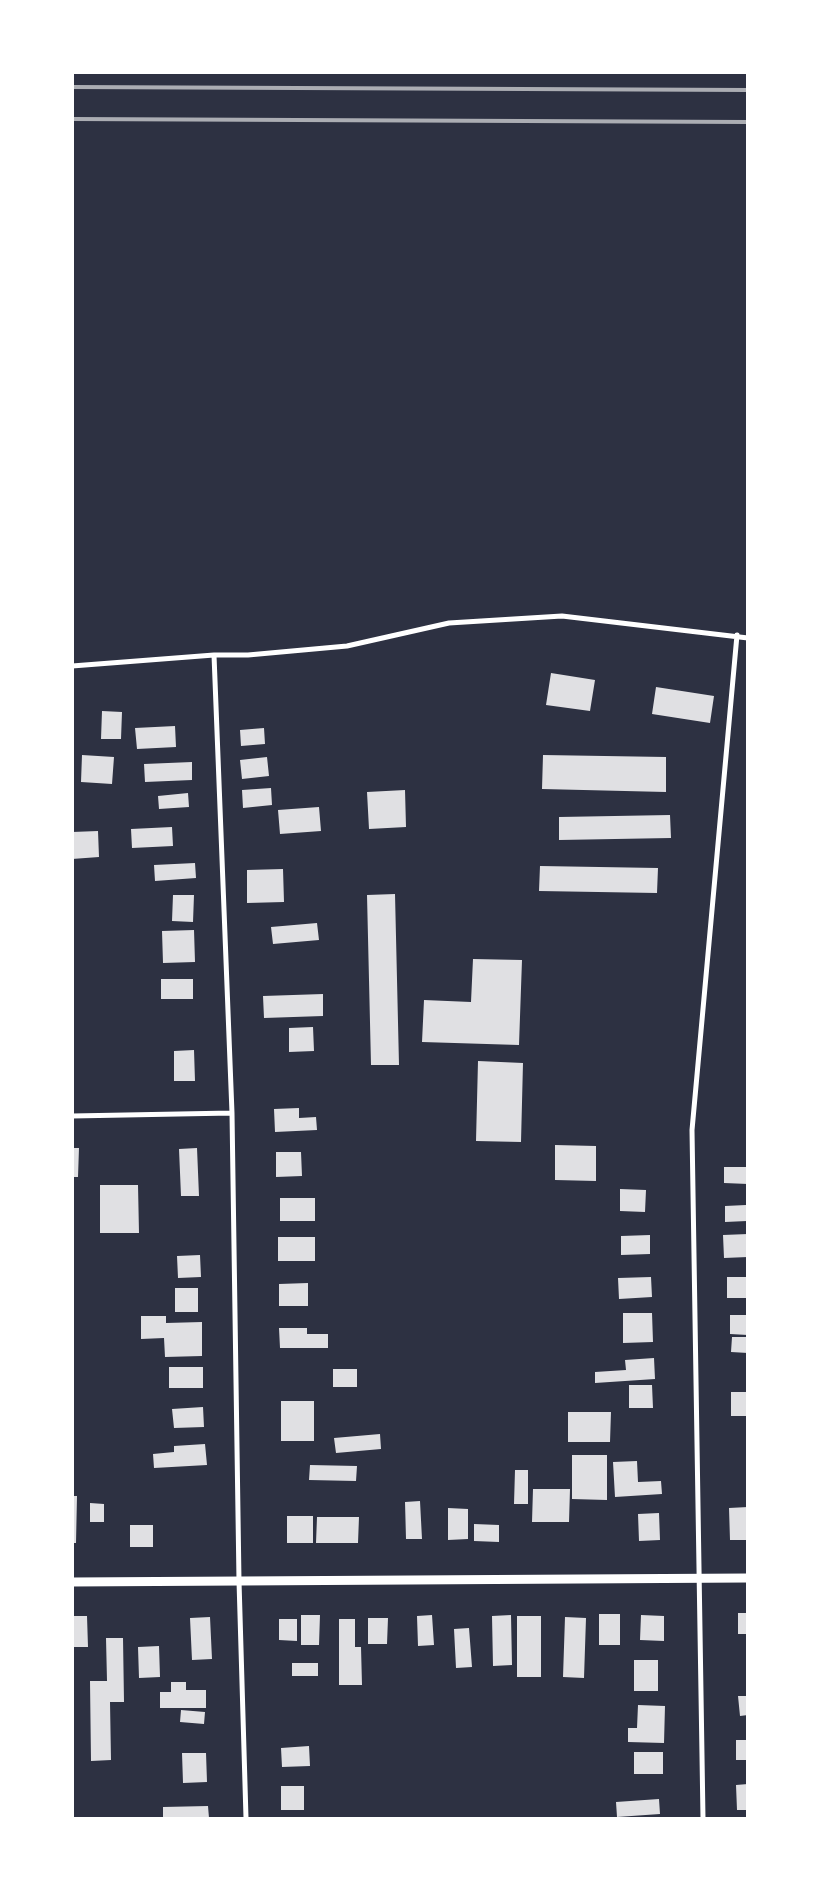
<!DOCTYPE html>
<style>
body{margin:0}
#map{position:relative;width:820px;height:1891px;overflow:hidden;background:#2d3142;font-family:"PT Sans",sans-serif}
canvas{display:block}
.frame{position:absolute;inset:0;border:74px solid #fff;pointer-events:none}
</style>
<div id="map">
<canvas width="820" height="1891"></canvas>
<div class="frame"></div>
</div>
<script>
const c = document.querySelector('canvas').getContext('2d');
c.lineJoin = 'round';
function fillPath(path, color) { c.fillStyle = color; c.fill(path, 'evenodd'); }
function strokePath(path, color, width, dash) { c.strokeStyle = color; c.lineWidth = width; c.lineCap = dash ? 'butt' : 'round'; c.setLineDash(dash || []); c.stroke(path); }
const building = new Path2D(`
 M 551,673 L 595,680 L 590,711 L 546,705 Z
 M 656,687 L 714,696 L 710,723 L 652,714 Z
 M 102,711 L 122,712 L 121,739 L 101,739 Z
 M 175,726 L 176,747 L 137,749 L 135,728 Z
 M 264,728 L 265,744 L 241,746 L 240,730 Z
 M 82,755 L 114,757 L 112,784 L 81,782 Z
 M 543,755 L 666,757 L 666,792 L 542,789 Z
 M 267,757 L 269,776 L 242,779 L 240,760 Z
 M 192,762 L 192,780 L 145,782 L 144,764 Z
 M 271,788 L 272,805 L 243,808 L 242,790 Z
 M 405,790 L 406,827 L 369,829 L 367,792 Z
 M 188,793 L 189,807 L 159,809 L 158,796 Z
 M 319,807 L 321,831 L 280,834 L 278,810 Z
 M 670,815 L 671,838 L 559,840 L 559,817 Z
 M 172,827 L 173,846 L 132,848 L 131,829 Z
 M 98,831 L 99,857 L 72,859 L 72,832 Z
 M 195,863 L 196,878 L 155,881 L 154,865 Z
 M 540,866 L 658,868 L 657,893 L 539,891 Z
 M 283,869 L 284,902 L 247,903 L 247,870 Z
 M 395,894 L 399,1065 L 371,1065 L 367,895 Z
 M 173,895 L 194,895 L 193,922 L 172,921 Z
 M 317,923 L 319,940 L 273,944 L 271,927 Z
 M 194,930 L 195,962 L 163,963 L 162,931 Z
 M 473,959 L 522,960 L 519,1045 L 422,1042 L 424,1000 L 471,1002 Z
 M 161,979 L 193,979 L 193,999 L 161,999 Z
 M 323,994 L 323,1016 L 264,1018 L 263,996 Z
 M 313,1027 L 314,1051 L 289,1052 L 289,1028 Z
 M 194,1050 L 195,1081 L 174,1081 L 174,1051 Z
 M 478,1061 L 523,1063 L 521,1142 L 476,1141 Z
 M 299,1108 L 299,1118 L 316,1117 L 317,1130 L 275,1132 L 274,1109 Z
 M 555,1145 L 596,1146 L 596,1181 L 555,1180 Z
 M 72,1148 L 79,1148 L 78,1177 L 72,1177 Z
 M 197,1148 L 199,1196 L 181,1196 L 179,1149 Z
 M 276,1152 L 301,1152 L 302,1176 L 276,1177 Z
 M 724,1167 L 748,1167 L 748,1184 L 724,1183 Z
 M 100,1185 L 138,1185 L 139,1233 L 100,1233 Z
 M 620,1189 L 646,1190 L 645,1212 L 620,1211 Z
 M 280,1198 L 315,1198 L 315,1221 L 280,1221 Z
 M 746,1205 L 747,1221 L 725,1222 L 725,1206 Z
 M 748,1234 L 748,1257 L 724,1258 L 723,1235 Z
 M 650,1235 L 650,1254 L 621,1255 L 621,1236 Z
 M 278,1237 L 315,1237 L 315,1261 L 278,1261 Z
 M 200,1255 L 201,1277 L 178,1278 L 177,1256 Z
 M 651,1277 L 652,1297 L 619,1299 L 618,1278 Z
 M 727,1277 L 748,1277 L 748,1298 L 727,1298 Z
 M 308,1283 L 308,1306 L 279,1306 L 279,1284 Z
 M 175,1288 L 198,1288 L 198,1312 L 175,1312 Z
 M 623,1313 L 652,1313 L 653,1342 L 623,1343 Z
 M 730,1315 L 748,1315 L 748,1335 L 730,1334 Z
 M 141,1316 L 166,1316 L 166,1323 L 202,1322 L 202,1356 L 165,1357 L 164,1338 L 141,1339 Z
 M 279,1328 L 307,1328 L 307,1334 L 328,1334 L 328,1348 L 280,1348 Z
 M 732,1337 L 748,1337 L 748,1353 L 731,1352 Z
 M 654,1358 L 655,1379 L 595,1383 L 595,1372 L 626,1370 L 625,1360 Z
 M 169,1367 L 203,1367 L 203,1388 L 169,1388 Z
 M 333,1369 L 357,1369 L 357,1387 L 333,1387 Z
 M 629,1385 L 652,1385 L 653,1408 L 629,1408 Z
 M 731,1392 L 748,1392 L 748,1416 L 731,1416 Z
 M 281,1401 L 314,1401 L 314,1441 L 281,1441 Z
 M 203,1407 L 204,1427 L 174,1428 L 172,1409 Z
 M 568,1412 L 611,1412 L 610,1442 L 568,1442 Z
 M 380,1434 L 381,1449 L 336,1453 L 334,1438 Z
 M 205,1444 L 207,1465 L 154,1468 L 153,1454 L 174,1452 L 174,1446 Z
 M 572,1455 L 607,1455 L 607,1500 L 572,1499 Z
 M 637,1461 L 638,1482 L 661,1481 L 662,1494 L 615,1497 L 613,1462 Z
 M 310,1465 L 357,1466 L 356,1481 L 309,1480 Z
 M 515,1470 L 528,1470 L 528,1504 L 514,1504 Z
 M 533,1489 L 570,1489 L 569,1522 L 532,1522 Z
 M 72,1496 L 77,1496 L 76,1543 L 72,1543 Z
 M 420,1501 L 422,1539 L 406,1539 L 405,1502 Z
 M 90,1503 L 104,1504 L 104,1522 L 90,1522 Z
 M 748,1507 L 748,1540 L 730,1540 L 729,1508 Z
 M 448,1508 L 468,1509 L 468,1539 L 448,1540 Z
 M 659,1513 L 660,1540 L 639,1541 L 638,1514 Z
 M 287,1516 L 313,1516 L 313,1543 L 287,1543 Z
 M 317,1517 L 359,1517 L 358,1543 L 316,1543 Z
 M 474,1524 L 499,1525 L 499,1542 L 474,1541 Z
 M 130,1525 L 153,1525 L 153,1547 L 130,1547 Z
 M 738,1613 L 748,1613 L 748,1634 L 738,1634 Z
 M 599,1614 L 620,1614 L 620,1645 L 599,1645 Z
 M 301,1615 L 320,1615 L 319,1645 L 301,1645 Z
 M 432,1615 L 434,1645 L 418,1646 L 417,1616 Z
 M 511,1615 L 512,1665 L 493,1666 L 492,1616 Z
 M 641,1615 L 664,1616 L 664,1641 L 640,1640 Z
 M 72,1616 L 87,1616 L 88,1647 L 72,1647 Z
 M 517,1616 L 541,1616 L 541,1677 L 517,1677 Z
 M 210,1617 L 212,1659 L 192,1660 L 190,1618 Z
 M 565,1617 L 586,1618 L 584,1678 L 563,1677 Z
 M 368,1618 L 388,1618 L 387,1644 L 368,1644 Z
 M 279,1619 L 297,1619 L 297,1641 L 279,1640 Z
 M 339,1619 L 355,1619 L 355,1647 L 361,1647 L 362,1685 L 339,1685 Z
 M 469,1628 L 472,1667 L 456,1668 L 454,1629 Z
 M 106,1638 L 123,1638 L 124,1702 L 110,1702 L 111,1760 L 91,1761 L 90,1681 L 107,1681 Z
 M 159,1646 L 160,1677 L 139,1678 L 138,1647 Z
 M 634,1660 L 658,1660 L 658,1691 L 634,1691 Z
 M 292,1663 L 318,1663 L 318,1676 L 292,1676 Z
 M 171,1682 L 186,1682 L 186,1690 L 206,1690 L 206,1708 L 160,1708 L 160,1692 L 171,1692 Z
 M 738,1696 L 748,1696 L 748,1715 L 740,1716 Z
 M 638,1705 L 665,1706 L 664,1743 L 628,1742 L 628,1728 L 637,1728 Z
 M 181,1710 L 205,1712 L 204,1724 L 180,1722 Z
 M 736,1740 L 748,1740 L 748,1760 L 736,1760 Z
 M 309,1746 L 310,1766 L 282,1767 L 281,1748 Z
 M 634,1752 L 663,1752 L 663,1774 L 634,1774 Z
 M 182,1753 L 206,1753 L 207,1782 L 183,1783 Z
 M 748,1784 L 748,1810 L 737,1810 L 736,1785 Z
 M 281,1786 L 304,1786 L 304,1810 L 281,1810 Z
 M 659,1799 L 660,1814 L 617,1817 L 616,1802 Z
 M 208,1806 L 209,1818 L 163,1818 L 163,1807 Z`);
const minor = new Path2D(`
 M 214,655 L 232,1113 L 239,1581 L 246,1818
 M 72,666 L 214,655 L 248,655 L 347,646 L 449,623 L 562,616 L 748,638
 M 72,1116 L 232,1113
 M 703,1818 L 692,1130 L 737,635`);
const tertiary = new Path2D(`
 M 72,1582 L 748,1578`);
const rail = new Path2D(`
 M 72,87 L 748,90
 M 72,119 L 748,122`);
fillPath(building, '#e0e0e3');
strokePath(minor, '#fff', 5);
strokePath(tertiary, '#fff', 9);
strokePath(rail, '#abadb3', 4);
</script>
